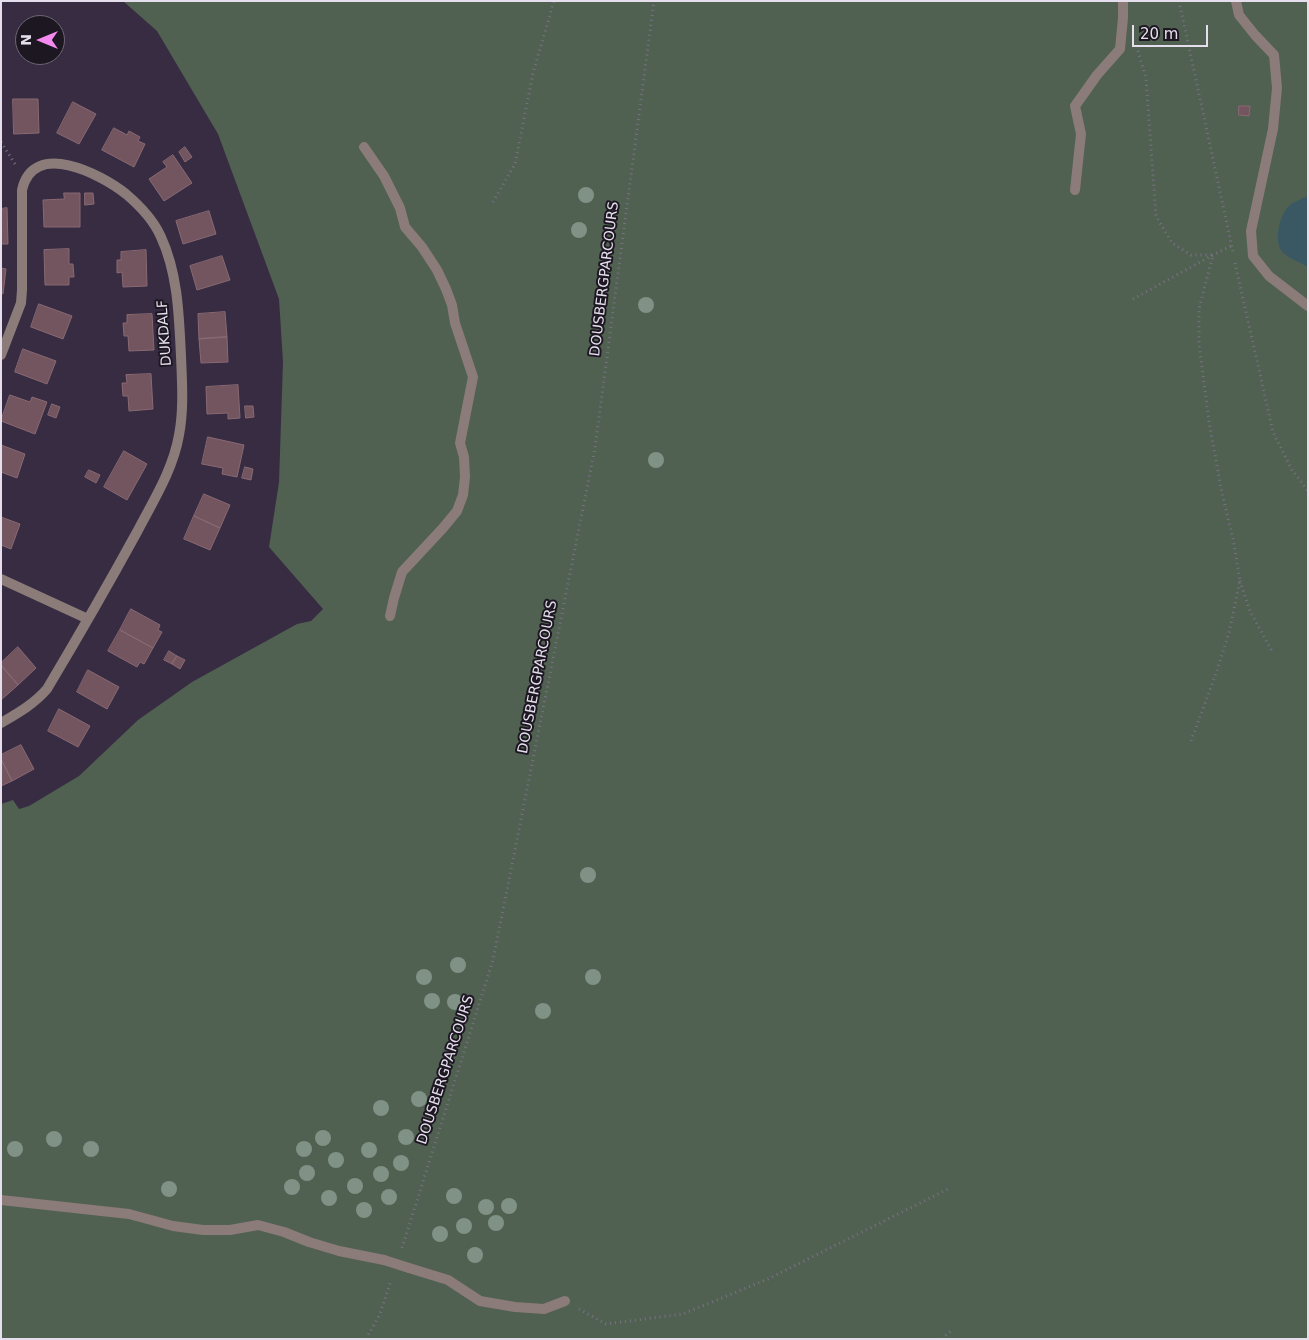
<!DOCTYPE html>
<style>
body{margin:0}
#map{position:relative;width:1309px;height:1340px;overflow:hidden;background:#372c42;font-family:"DejaVu Sans",sans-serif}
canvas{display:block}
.frame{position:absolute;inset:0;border:2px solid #e5deed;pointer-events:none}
.north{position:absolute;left:15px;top:15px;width:50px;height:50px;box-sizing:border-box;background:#1c1721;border:1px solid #6c6773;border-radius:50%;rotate:270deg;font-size:14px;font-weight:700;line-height:20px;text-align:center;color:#e5deed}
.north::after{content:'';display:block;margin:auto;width:18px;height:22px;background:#f489f0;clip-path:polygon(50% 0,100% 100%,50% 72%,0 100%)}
.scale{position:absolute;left:1132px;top:25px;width:76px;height:22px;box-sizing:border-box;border:2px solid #e5deed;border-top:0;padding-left:6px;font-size:15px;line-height:18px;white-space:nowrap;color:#e5deed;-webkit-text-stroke:4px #1c1721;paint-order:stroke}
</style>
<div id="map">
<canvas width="1309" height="1340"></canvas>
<div class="frame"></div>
<div class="north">N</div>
<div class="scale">20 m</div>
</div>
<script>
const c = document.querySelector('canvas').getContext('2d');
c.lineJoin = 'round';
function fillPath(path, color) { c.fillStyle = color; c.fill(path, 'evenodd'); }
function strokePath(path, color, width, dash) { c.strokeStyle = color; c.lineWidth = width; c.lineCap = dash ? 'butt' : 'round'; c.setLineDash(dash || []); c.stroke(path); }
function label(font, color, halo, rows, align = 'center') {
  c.font = font + ' "DejaVu Sans",sans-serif'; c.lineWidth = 4; c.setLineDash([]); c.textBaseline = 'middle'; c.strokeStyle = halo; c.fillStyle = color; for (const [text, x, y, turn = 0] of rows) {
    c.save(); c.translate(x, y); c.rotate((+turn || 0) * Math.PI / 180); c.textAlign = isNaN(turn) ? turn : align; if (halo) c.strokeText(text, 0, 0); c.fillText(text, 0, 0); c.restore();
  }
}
const green = new Path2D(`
 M 123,1 L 1308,1 L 1308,1339 L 1,1339 L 1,804 L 13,800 L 19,809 L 29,806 L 79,776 L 138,720 L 192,682 L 297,624 L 311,621 L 323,609 L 269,547 L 279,482 L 283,362 L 279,299 L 218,134 L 157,31 Z`);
const water = new Path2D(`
 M 1308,196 L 1308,267 C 1300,262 1286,258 1281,250 C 1274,238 1280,214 1290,205 C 1295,201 1302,199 1308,196 Z`);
const building = new Path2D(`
 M 13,99 L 38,99 L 39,133 L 14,134 Z
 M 73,102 L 96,114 L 79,144 L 57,133 Z
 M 1239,106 L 1250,106 L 1249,116 L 1239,115 Z
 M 114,128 L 127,135 L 129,131 L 140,137 L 138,141 L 145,144 L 134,167 L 102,150 Z
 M 185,147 L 192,157 L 185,162 L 179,152 Z
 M 173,155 L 192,183 L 164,201 L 149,179 L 167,167 L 163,162 Z
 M 64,193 L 80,193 L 80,227 L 44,227 L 43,200 L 64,199 Z
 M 85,193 L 93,193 L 94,204 L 85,205 Z
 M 7,208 L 8,244 L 1,244 L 1,209 Z
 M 209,211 L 216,234 L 183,244 L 176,221 Z
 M 69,249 L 69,264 L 73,264 L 74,277 L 69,277 L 69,285 L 45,285 L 44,250 Z
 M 146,250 L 147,286 L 123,287 L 122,272 L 117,273 L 117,260 L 121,260 L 121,252 Z
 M 222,256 L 230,280 L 197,290 L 190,266 Z
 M 1,268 L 6,269 L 3,294 L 1,293 Z
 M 39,304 L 72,316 L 63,339 L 31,327 Z
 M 225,312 L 227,337 L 199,339 L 198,314 Z
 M 152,314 L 154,350 L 129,351 L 128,336 L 124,336 L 123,323 L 127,323 L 127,315 Z
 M 227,337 L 228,362 L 201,363 L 199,339 Z
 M 23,349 L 56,361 L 47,384 L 15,372 Z
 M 151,374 L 153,409 L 129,411 L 128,396 L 123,396 L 122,383 L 127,383 L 126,375 Z
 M 238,385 L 240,418 L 228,419 L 228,413 L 207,414 L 206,387 Z
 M 10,395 L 30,402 L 32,397 L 47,402 L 35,434 L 1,421 Z
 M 52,404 L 60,407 L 56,418 L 48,415 Z
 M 245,406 L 253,406 L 254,417 L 246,418 Z
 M 208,437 L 244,445 L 237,477 L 222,474 L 223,468 L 202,464 Z
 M 1,445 L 25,454 L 17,478 L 1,472 Z
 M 124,451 L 147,464 L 127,500 L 104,487 Z
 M 245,467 L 253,469 L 251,480 L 242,478 Z
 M 89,470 L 100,475 L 96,483 L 85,477 Z
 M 204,494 L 230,505 L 220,528 L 194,516 Z
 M 194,516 L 220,528 L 210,550 L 184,539 Z
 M 1,517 L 20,524 L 11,549 L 1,545 Z
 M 131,609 L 160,625 L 158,630 L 162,632 L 153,648 L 120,630 Z
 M 120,630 L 153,648 L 144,664 L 140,662 L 137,667 L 108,651 Z
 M 18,647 L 36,668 L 18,685 L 1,665 L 1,663 Z
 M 169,651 L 177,656 L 172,664 L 164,660 Z
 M 177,656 L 185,660 L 180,669 L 172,664 Z
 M 1,665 L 18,685 L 1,700 Z
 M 88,670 L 119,687 L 107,709 L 77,692 Z
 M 59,709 L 90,726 L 78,747 L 48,731 Z
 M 21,745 L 34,769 L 12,781 L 1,759 L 1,755 Z
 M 1,759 L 12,781 L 1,786 Z`);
const path = new Path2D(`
 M 1179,1 L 1233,252
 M 1138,51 L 1146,78 L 1156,216 L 1172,243 L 1191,255 L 1213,255
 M 1,142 L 15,164
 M 493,202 L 515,164 L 533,73 L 554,1
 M 1235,263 L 1273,432 L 1292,470 L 1308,491
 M 1133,299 L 1213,255 L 1231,246
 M 1240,581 L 1250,611 L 1273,653
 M 1191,741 L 1214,679 L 1229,633 L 1240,580 L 1233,539 L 1222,493 L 1210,428 L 1199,345 L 1199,309 L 1213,255
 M 402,1248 L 493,960 L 595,448 L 654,1
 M 579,1309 L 606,1324 L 683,1314 L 768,1279 L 950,1188
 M 366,1339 L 380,1314 L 391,1280
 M 942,1339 L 953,1329`);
const lane = new Path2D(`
 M 1236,1 L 1239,15 L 1255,35 L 1274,55 L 1277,88 L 1273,129 L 1251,231 L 1253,256 L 1269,276 L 1308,306
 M 364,147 L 384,176 L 400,208 L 405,227 L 422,247 L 437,270 L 446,289 L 452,305 L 455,323 L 473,377 L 460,443 L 464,457 L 465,477 L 463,495 L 457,511 L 443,528 L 402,572 L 394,598 L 390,616
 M 1075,190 L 1081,134 L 1075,106 L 1097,75 L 1120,49 L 1123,18 L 1123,1
 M 1,355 L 21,303 L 22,290 L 22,190 C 33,139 101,174 126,194 C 139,205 154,221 161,237 C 178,274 179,316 181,356 C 182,382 184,409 179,435 C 173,470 153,501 137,532 C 108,585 78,637 47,689 C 34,704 18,713 1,723
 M 1,579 L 88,619
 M 1,1200 L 129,1214 L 173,1226 L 203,1230 L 230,1230 L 258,1225 L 284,1232 L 309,1242 L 339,1251 L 384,1260
 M 409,1268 L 448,1280 L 480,1301 L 515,1307 L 544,1309 L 565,1301`);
const laneBridge = new Path2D(`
 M 384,1260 L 409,1268`);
const trees = [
 [586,195],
 [579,230],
 [646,305],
 [656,460],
 [588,875],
 [458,965],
 [424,977],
 [593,977],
 [432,1001],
 [455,1002],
 [543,1011],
 [419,1099],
 [381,1108],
 [406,1137],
 [323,1138],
 [54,1139],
 [15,1149],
 [91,1149],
 [304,1149],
 [369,1150],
 [336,1160],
 [401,1163],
 [307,1173],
 [381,1174],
 [355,1186],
 [292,1187],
 [169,1189],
 [454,1196],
 [389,1197],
 [329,1198],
 [509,1206],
 [486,1207],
 [364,1210],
 [496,1223],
 [464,1226],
 [440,1234],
 [475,1255]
];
const streetNames = [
 ["DOUSBERGPARCOURS",605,279,-83],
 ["DUKDALF",165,333,-94],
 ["DOUSBERGPARCOURS",538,677,-79],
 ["DOUSBERGPARCOURS",446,1070,-72]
];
fillPath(green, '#506051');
fillPath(water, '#395863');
fillPath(building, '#72555e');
strokePath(building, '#896973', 1);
strokePath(path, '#7a7184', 3, [1, 4]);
strokePath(lane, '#8b7b79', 10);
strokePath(laneBridge, '#8b7b79', 10);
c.fillStyle = '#809286';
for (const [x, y] of trees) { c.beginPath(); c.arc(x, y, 8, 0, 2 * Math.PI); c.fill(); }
label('14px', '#e5deed', '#1c1721', streetNames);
</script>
